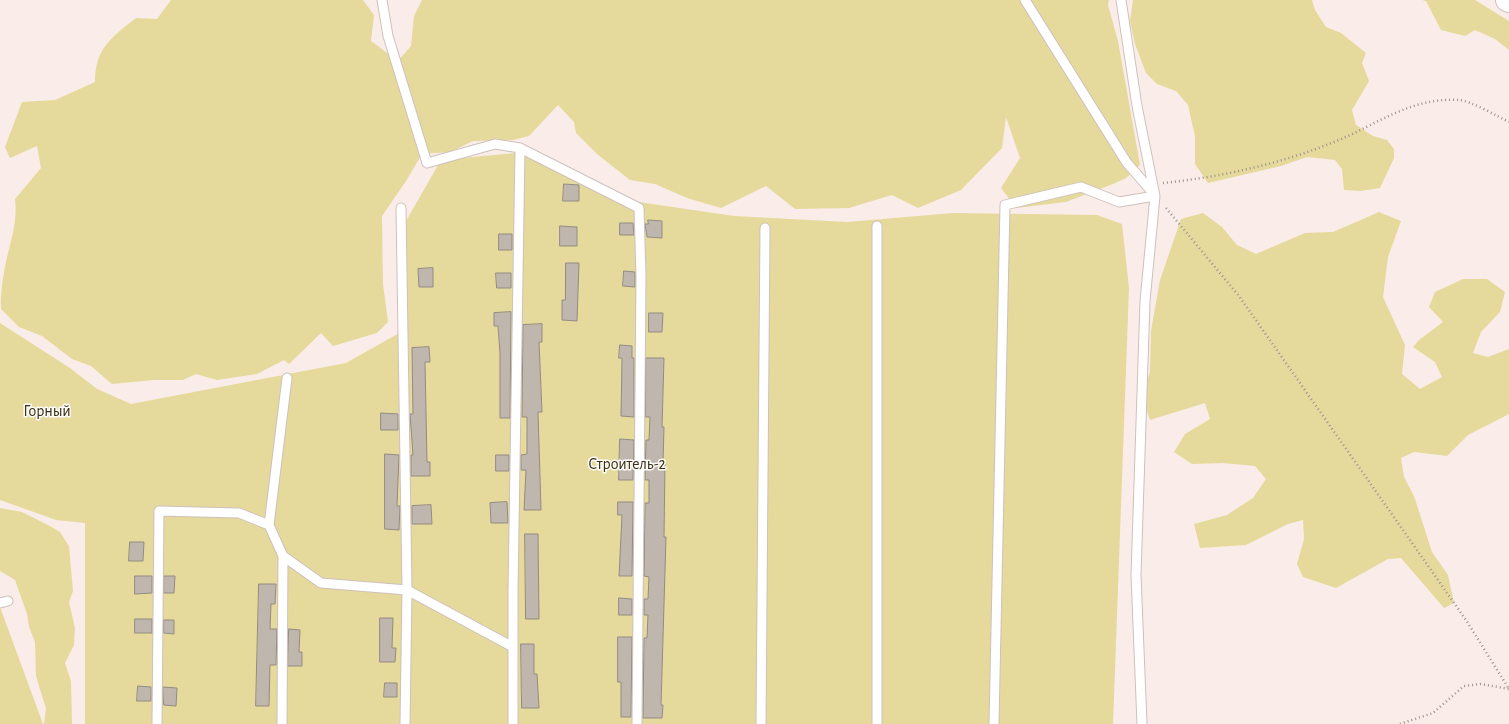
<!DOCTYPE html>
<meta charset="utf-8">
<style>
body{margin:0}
canvas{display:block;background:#faece8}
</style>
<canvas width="1509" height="724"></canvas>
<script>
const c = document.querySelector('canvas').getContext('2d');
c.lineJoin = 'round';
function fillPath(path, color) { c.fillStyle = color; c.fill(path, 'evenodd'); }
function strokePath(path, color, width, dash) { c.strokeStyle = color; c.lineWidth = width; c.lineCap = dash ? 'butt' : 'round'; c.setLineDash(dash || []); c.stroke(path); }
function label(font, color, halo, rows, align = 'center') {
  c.font = font + ' "Alegreya Sans",sans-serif'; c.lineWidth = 3; c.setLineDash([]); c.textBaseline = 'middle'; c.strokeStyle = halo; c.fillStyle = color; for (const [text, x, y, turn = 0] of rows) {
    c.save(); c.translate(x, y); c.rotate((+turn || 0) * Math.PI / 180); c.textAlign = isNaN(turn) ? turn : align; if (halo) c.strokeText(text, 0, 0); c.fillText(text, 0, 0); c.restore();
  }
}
const green = new Path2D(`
 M 171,0 L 363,0 L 374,15 L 371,41 L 398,61 L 411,46 L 414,16 L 422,0 L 1109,0 L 1108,5 L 1118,41 L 1140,165 L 1126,178 L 1113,184 L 1066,202 L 1016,208 L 1001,188 L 1020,158 L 1006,117 L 1002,148 L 961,190 L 918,208 L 892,195 L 849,208 L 795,209 L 766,186 L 721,208 L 687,198 L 655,184 L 630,180 L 597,154 L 576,133 L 574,122 L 558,105 L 529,136 L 513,140 L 473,141 L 450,152 L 422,154 L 406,181 L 382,216 L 383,284 L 388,322 L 377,333 L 333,346 L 321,333 L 289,364 L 284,360 L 257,374 L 217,380 L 196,374 L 183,380 L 154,380 L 112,384 L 91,366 L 72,359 L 42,336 L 19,327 L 1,309 C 0,288 5,265 10,245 C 14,230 17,215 15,199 L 41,168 L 37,146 L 10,158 L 5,147 L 22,102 L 55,100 L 95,82 C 95,48 112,37 136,18 L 157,19 Z
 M 1133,0 L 1312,0 L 1315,10 L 1326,27 L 1341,33 L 1366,53 L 1362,63 L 1369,81 L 1352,110 L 1356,125 L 1373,136 L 1387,140 L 1394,149 L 1394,158 L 1380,188 L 1361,191 L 1344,190 L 1342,169 L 1335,160 L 1307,157 L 1281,166 L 1208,183 L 1195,164 L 1195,136 L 1188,105 L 1176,91 L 1157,84 L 1146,73 L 1135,44 L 1130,21 Z
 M 1422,0 L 1475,0 L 1509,21 L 1509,50 L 1495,39 L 1475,30 L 1465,36 L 1441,30 L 1426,1 Z
 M 537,151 L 625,200 L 734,216 L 847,222 L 953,213 L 1097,215 L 1122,224 L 1129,288 L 1113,724 L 85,724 L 85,523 L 56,520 L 0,500 L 0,323 L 70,368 L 97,389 L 131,404 L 346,363 L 401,332 L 402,228 L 441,160 Z
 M 1379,212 L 1401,221 L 1388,257 L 1383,297 L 1405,345 L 1402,374 L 1420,389 L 1442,377 L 1435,362 L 1413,347 L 1419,340 L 1443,322 L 1429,307 L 1435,292 L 1463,279 L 1487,279 L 1505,292 L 1500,312 L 1481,332 L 1473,353 L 1488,357 L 1509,349 L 1509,414 L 1468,435 L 1447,456 L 1414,452 L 1401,458 L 1404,477 L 1414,496 L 1432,552 L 1448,575 L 1454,603 L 1444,608 L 1401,558 L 1388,559 L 1336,588 L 1303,577 L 1297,564 L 1304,539 L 1303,520 L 1288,524 L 1246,545 L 1200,548 L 1194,524 L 1227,515 L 1253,498 L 1266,479 L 1255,466 L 1223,463 L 1192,464 L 1174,452 L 1185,434 L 1210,419 L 1205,403 L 1150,420 L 1142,398 L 1150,372 L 1151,331 L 1160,280 L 1181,219 L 1203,213 L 1222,227 L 1237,245 L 1256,254 L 1305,233 L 1333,232 Z
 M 0,508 L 22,512 L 48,525 L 60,532 L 69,546 L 73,591 L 69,602 L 75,628 L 74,645 L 65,663 L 71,681 L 72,724 L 44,724 L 46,709 L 36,676 L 35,642 L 29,627 L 27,614 L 15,580 L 0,571 Z
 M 0,607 L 43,724 L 0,724 Z`);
const building = new Path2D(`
 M 564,184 L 579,185 L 579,201 L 563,201 Z
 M 648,220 L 662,221 L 662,238 L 647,237 L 645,224 L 648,224 Z
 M 620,223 L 633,223 L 634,235 L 620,235 Z
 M 560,226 L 577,227 L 577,246 L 560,246 Z
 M 499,234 L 512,234 L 512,250 L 499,250 Z
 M 566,263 L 579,263 L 577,321 L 562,320 L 562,300 L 565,300 Z
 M 433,268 L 433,287 L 419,287 L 418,269 Z
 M 624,271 L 635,272 L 635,287 L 623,286 Z
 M 496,273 L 511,273 L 511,288 L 497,288 Z
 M 511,312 L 510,418 L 500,418 L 500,353 L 498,326 L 494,326 L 494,313 Z
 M 649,313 L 663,313 L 662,332 L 649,332 Z
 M 542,324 L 542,342 L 539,342 L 542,412 L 538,412 L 541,510 L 524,510 L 526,470 L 521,470 L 521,455 L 527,454 L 527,417 L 522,417 L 523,325 Z
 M 620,345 L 632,346 L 632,358 L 634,358 L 634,417 L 621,416 L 622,358 L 619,358 Z
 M 429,347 L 430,362 L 425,362 L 427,462 L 430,462 L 430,476 L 411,476 L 411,455 L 413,455 L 410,414 L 413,414 L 412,348 Z
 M 646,358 L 664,358 L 662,427 L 664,427 L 663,462 L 665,462 L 664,537 L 666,537 L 661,705 L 663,705 L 662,718 L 643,718 L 644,638 L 647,638 L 648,615 L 644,615 L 644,599 L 648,599 L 649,577 L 644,576 L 645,503 L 649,503 L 649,480 L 645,480 L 646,440 L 649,440 L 650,417 L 646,417 Z
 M 381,413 L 398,414 L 398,430 L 381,430 Z
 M 620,439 L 634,440 L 633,480 L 619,480 Z
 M 385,454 L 399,455 L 397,506 L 400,506 L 399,530 L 385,529 Z
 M 496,455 L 509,455 L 509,471 L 496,471 Z
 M 507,502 L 508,523 L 491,523 L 490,503 Z
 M 618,502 L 633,502 L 632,576 L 619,576 L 622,515 L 618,515 Z
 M 431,505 L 432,524 L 412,524 L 412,506 Z
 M 525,534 L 538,534 L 539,619 L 526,619 Z
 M 130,542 L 144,542 L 143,561 L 129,561 Z
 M 135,576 L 152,576 L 152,593 L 135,594 Z
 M 164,576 L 175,576 L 174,593 L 164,593 Z
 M 259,584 L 276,584 L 275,604 L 271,604 L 270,629 L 277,629 L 276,665 L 270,665 L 269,706 L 256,706 Z
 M 619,598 L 632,599 L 632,615 L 619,615 Z
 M 380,618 L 393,618 L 392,648 L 396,648 L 395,662 L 380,662 Z
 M 135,619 L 152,619 L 152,633 L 135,633 Z
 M 164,620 L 174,620 L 174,634 L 164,633 Z
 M 289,629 L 300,630 L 299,652 L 302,652 L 302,666 L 288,666 Z
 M 618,637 L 632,637 L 631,717 L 621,717 L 621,682 L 618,682 Z
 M 521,644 L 534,644 L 534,674 L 537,674 L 539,708 L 522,708 Z
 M 385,683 L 397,683 L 397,697 L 384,697 Z
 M 138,686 L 151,687 L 151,701 L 137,701 Z
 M 163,687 L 177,688 L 176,706 L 164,705 Z`);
const path = new Path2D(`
 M 1163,183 C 1221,177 1280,164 1334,142 C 1377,125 1410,97 1459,100 C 1469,100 1499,117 1509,122
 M 1166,208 L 1239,296 L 1466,620 L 1509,689
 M 1400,724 L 1433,713 L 1464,686 L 1481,684 L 1509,689`);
const lane = new Path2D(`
 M 382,0 L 388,36 L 427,163 L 495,144 L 520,148 L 513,591 L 513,724
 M 1025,0 L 1127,163 L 1154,194
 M 1121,0 L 1137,106 L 1155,196 L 1145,301 L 1136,575 L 1142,724
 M 520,148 L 639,208 L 641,277 L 637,724
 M 401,208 L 407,590 L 405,724
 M 877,226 L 877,724
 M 269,525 L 287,378
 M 0,603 L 8,601
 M 157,724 L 159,511 L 239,513 L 269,525 L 283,556 L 321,583 L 407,590 L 513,647
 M 282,724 L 283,556
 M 761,724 L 765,228
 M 994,724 L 1005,205 L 1081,187 L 1119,202 L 1155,196`);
const secondary = new Path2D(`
 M 1507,0 L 1509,1`);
const parkNames = [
 ["Горный",47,411],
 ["Строитель-2",627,464]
];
fillPath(green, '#e5da9b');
fillPath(building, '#bfb6ad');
strokePath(building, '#948b83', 1);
strokePath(lane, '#cec0bc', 11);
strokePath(secondary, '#cec0bc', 24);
strokePath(path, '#9c928f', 2.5, [1, 3]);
strokePath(lane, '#fff', 9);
strokePath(secondary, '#fff', 22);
label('16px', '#363112', '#fffcfb', parkNames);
</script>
